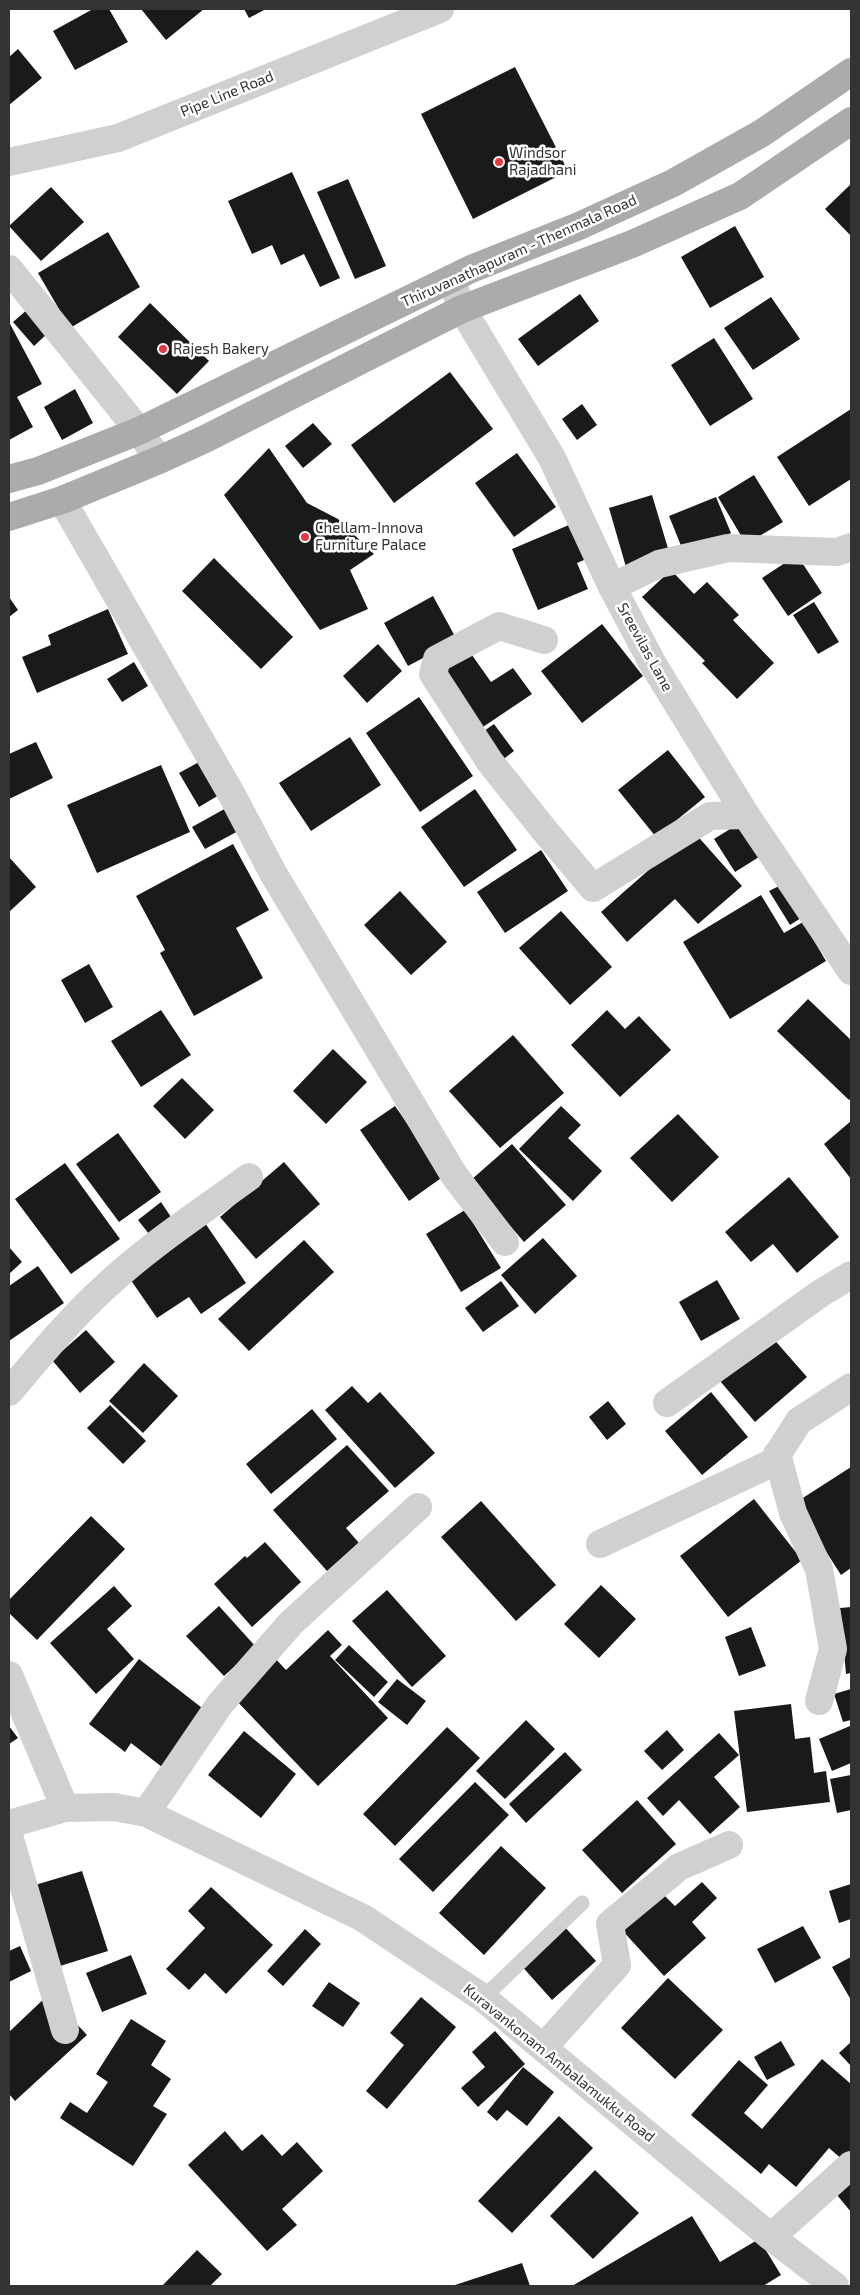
<!DOCTYPE html>
<style>
body{margin:0}
#map{position:relative;width:860px;height:2295px;overflow:hidden;background:#fff;font-family:"Exo 2",sans-serif}
canvas{display:block}
.frame{position:absolute;inset:0;border:10px solid #333;pointer-events:none}
</style>
<div id="map">
<canvas width="860" height="2295"></canvas>
<div class="frame"></div>
</div>
<script>
const c = document.querySelector('canvas').getContext('2d');
c.lineJoin = 'round';
function fillPath(path, color) { c.fillStyle = color; c.fill(path, 'evenodd'); }
function strokePath(path, color, width, dash) { c.strokeStyle = color; c.lineWidth = width; c.lineCap = dash ? 'butt' : 'round'; c.setLineDash(dash || []); c.stroke(path); }
function label(font, color, halo, rows, align = 'center') {
  c.font = font + ' "Exo 2",sans-serif'; c.lineWidth = 5; c.setLineDash([]); c.textBaseline = 'middle'; c.strokeStyle = halo; c.fillStyle = color; for (const [text, x, y, turn = 0] of rows) {
    c.save(); c.translate(x, y); c.rotate((+turn || 0) * Math.PI / 180); c.textAlign = isNaN(turn) ? turn : align; if (halo) c.strokeText(text, 0, 0); c.fillText(text, 0, 0); c.restore();
  }
}
const building = new Path2D(`
 M 93,9 L 109,9 L 128,42 L 75,70 L 53,31 Z
 M 141,9 L 204,9 L 166,40 Z
 M 244,9 L 266,9 L 249,18 Z
 M 18,49 L 42,78 L 9,105 L 9,57 Z
 M 515,67 L 568,171 L 473,219 L 421,114 Z
 M 292,172 L 340,278 L 320,287 L 304,254 L 281,265 L 272,245 L 252,254 L 228,201 Z
 M 348,179 L 386,266 L 355,279 L 317,192 Z
 M 851,184 L 851,236 L 825,209 Z
 M 51,187 L 84,222 L 41,261 L 9,226 Z
 M 735,226 L 764,277 L 710,308 L 681,257 Z
 M 108,232 L 140,287 L 70,328 L 38,273 Z
 M 580,294 L 599,321 L 538,366 L 518,339 Z
 M 771,297 L 800,339 L 753,370 L 724,328 Z
 M 150,303 L 209,361 L 177,394 L 118,337 Z
 M 28,309 L 48,333 L 34,346 L 13,322 Z
 M 9,322 L 42,384 L 17,397 L 33,427 L 9,440 Z
 M 714,338 L 753,399 L 710,426 L 671,365 Z
 M 450,372 L 493,429 L 394,503 L 351,445 Z
 M 75,389 L 93,423 L 62,440 L 44,407 Z
 M 582,404 L 597,425 L 577,440 L 562,419 Z
 M 851,409 L 851,479 L 809,506 L 777,457 Z
 M 313,423 L 332,444 L 303,468 L 285,446 Z
 M 269,448 L 307,503 L 338,519 L 374,554 L 350,570 L 368,609 L 320,630 L 224,495 Z
 M 517,453 L 556,507 L 514,537 L 475,483 Z
 M 754,475 L 783,522 L 746,544 L 718,497 Z
 M 652,495 L 670,555 L 626,567 L 609,508 Z
 M 716,497 L 731,533 L 684,553 L 669,516 Z
 M 576,522 L 591,557 L 577,563 L 588,589 L 538,610 L 512,549 Z
 M 797,555 L 822,593 L 788,616 L 762,578 Z
 M 214,558 L 293,637 L 261,669 L 182,591 Z
 M 671,570 L 694,594 L 707,582 L 739,615 L 733,620 L 774,663 L 737,699 L 702,663 L 705,661 L 642,597 Z
 M 433,596 L 457,640 L 408,666 L 384,623 Z
 M 9,597 L 18,610 L 9,617 Z
 M 814,602 L 839,642 L 818,654 L 793,615 Z
 M 108,609 L 128,654 L 37,693 L 22,657 L 51,645 L 48,635 Z
 M 602,624 L 643,676 L 582,723 L 541,671 Z
 M 378,644 L 402,671 L 367,703 L 343,676 Z
 M 467,648 L 491,682 L 513,668 L 532,694 L 480,729 L 438,668 Z
 M 134,662 L 148,686 L 122,702 L 107,679 Z
 M 419,697 L 473,776 L 420,812 L 366,733 Z
 M 494,724 L 514,751 L 501,761 L 481,733 Z
 M 350,737 L 381,785 L 311,831 L 279,783 Z
 M 36,742 L 53,778 L 9,799 L 9,754 Z
 M 668,750 L 705,797 L 656,837 L 618,790 Z
 M 199,762 L 219,795 L 199,807 L 179,773 Z
 M 161,765 L 190,832 L 97,873 L 67,805 Z
 M 475,789 L 517,850 L 464,887 L 421,827 Z
 M 228,807 L 240,830 L 205,849 L 192,827 Z
 M 738,824 L 759,857 L 735,872 L 714,839 Z
 M 693,831 L 742,886 L 698,924 L 675,899 L 627,942 L 601,912 Z
 M 233,844 L 269,910 L 236,928 L 263,978 L 194,1016 L 160,953 L 165,950 L 136,896 Z
 M 541,850 L 568,891 L 505,933 L 477,892 Z
 M 9,857 L 36,887 L 9,912 Z
 M 781,885 L 801,918 L 790,925 L 769,891 Z
 M 400,891 L 447,942 L 411,975 L 364,925 Z
 M 761,895 L 784,933 L 803,922 L 826,961 L 730,1019 L 683,942 Z
 M 561,911 L 612,967 L 570,1005 L 519,948 Z
 M 89,964 L 113,1007 L 85,1023 L 61,980 Z
 M 808,999 L 851,1040 L 851,1098 L 849,1100 L 777,1031 Z
 M 161,1010 L 191,1055 L 141,1087 L 111,1041 Z
 M 607,1010 L 625,1029 L 639,1016 L 671,1050 L 620,1097 L 571,1045 Z
 M 513,1035 L 564,1093 L 500,1148 L 449,1091 Z
 M 333,1049 L 367,1082 L 326,1124 L 293,1091 Z
 M 182,1078 L 214,1110 L 185,1139 L 153,1106 Z
 M 395,1106 L 444,1176 L 409,1201 L 360,1130 Z
 M 561,1106 L 581,1125 L 568,1138 L 602,1171 L 573,1201 L 519,1149 Z
 M 678,1114 L 719,1157 L 672,1202 L 630,1158 Z
 M 851,1121 L 851,1179 L 824,1144 Z
 M 118,1133 L 161,1192 L 119,1222 L 76,1164 Z
 M 512,1144 L 566,1205 L 524,1242 L 471,1180 Z
 M 284,1162 L 320,1204 L 256,1259 L 220,1217 Z
 M 65,1163 L 120,1239 L 71,1274 L 15,1199 Z
 M 789,1177 L 839,1237 L 797,1273 L 773,1244 L 751,1262 L 725,1232 Z
 M 161,1202 L 171,1217 L 149,1234 L 138,1220 Z
 M 465,1210 L 501,1268 L 461,1292 L 426,1234 Z
 M 205,1223 L 246,1283 L 201,1314 L 189,1297 L 157,1318 L 128,1276 Z
 M 543,1238 L 577,1276 L 535,1314 L 501,1275 Z
 M 304,1240 L 334,1272 L 249,1351 L 218,1319 Z
 M 9,1247 L 22,1262 L 9,1274 Z
 M 38,1266 L 64,1303 L 9,1341 L 9,1286 Z
 M 717,1280 L 740,1319 L 701,1341 L 679,1302 Z
 M 501,1281 L 519,1306 L 483,1332 L 465,1308 Z
 M 86,1330 L 115,1362 L 80,1393 L 52,1360 Z
 M 771,1336 L 807,1377 L 755,1422 L 720,1381 Z
 M 144,1363 L 178,1396 L 143,1433 L 109,1401 Z
 M 352,1386 L 368,1403 L 380,1392 L 435,1453 L 395,1488 L 325,1410 Z
 M 711,1392 L 748,1437 L 702,1475 L 665,1431 Z
 M 608,1401 L 626,1424 L 607,1440 L 589,1417 Z
 M 110,1405 L 146,1441 L 123,1464 L 87,1428 Z
 M 312,1409 L 337,1439 L 271,1494 L 246,1464 Z
 M 347,1445 L 389,1491 L 346,1528 L 359,1543 L 327,1571 L 273,1510 Z
 M 851,1467 L 851,1568 L 841,1575 L 795,1503 Z
 M 754,1499 L 802,1560 L 728,1617 L 680,1556 Z
 M 481,1501 L 556,1585 L 516,1621 L 441,1537 Z
 M 91,1516 L 125,1549 L 37,1640 L 9,1613 L 9,1600 Z
 M 265,1542 L 301,1582 L 252,1627 L 214,1584 L 245,1556 L 247,1558 Z
 M 601,1585 L 636,1619 L 599,1658 L 564,1624 Z
 M 114,1586 L 132,1606 L 107,1629 L 134,1659 L 96,1694 L 50,1643 Z
 M 387,1590 L 446,1656 L 412,1687 L 352,1621 Z
 M 219,1606 L 256,1647 L 224,1676 L 186,1636 Z
 M 851,1607 L 851,1673 L 846,1674 L 840,1608 Z
 M 751,1627 L 766,1666 L 739,1676 L 725,1637 Z
 M 328,1630 L 342,1645 L 330,1656 L 388,1718 L 318,1786 L 232,1696 L 273,1656 L 286,1670 Z
 M 349,1645 L 388,1682 L 374,1697 L 335,1660 Z
 M 139,1659 L 206,1711 L 162,1767 L 131,1743 L 125,1752 L 89,1724 Z
 M 397,1679 L 426,1701 L 407,1725 L 378,1702 Z
 M 851,1689 L 851,1720 L 843,1722 L 834,1694 Z
 M 791,1704 L 795,1739 L 810,1737 L 814,1773 L 826,1771 L 830,1802 L 747,1812 L 734,1711 Z
 M 526,1720 L 555,1749 L 505,1799 L 476,1771 Z
 M 9,1726 L 18,1738 L 9,1744 Z
 M 850,1726 L 851,1763 L 832,1771 L 819,1739 Z
 M 447,1727 L 480,1758 L 395,1846 L 363,1814 Z
 M 667,1730 L 684,1750 L 662,1770 L 644,1751 Z
 M 244,1731 L 296,1774 L 261,1818 L 208,1775 Z
 M 719,1733 L 739,1755 L 714,1777 L 740,1807 L 710,1834 L 679,1800 L 663,1816 L 647,1798 Z
 M 565,1752 L 582,1770 L 526,1823 L 509,1804 Z
 M 851,1775 L 851,1810 L 837,1813 L 830,1779 Z
 M 475,1782 L 509,1815 L 433,1892 L 399,1859 Z
 M 637,1800 L 676,1844 L 622,1893 L 582,1850 Z
 M 501,1846 L 546,1888 L 484,1955 L 439,1913 Z
 M 82,1871 L 108,1951 L 60,1966 L 35,1885 Z
 M 702,1882 L 717,1898 L 692,1922 L 706,1938 L 664,1976 L 620,1928 L 660,1891 L 675,1906 Z
 M 851,1884 L 851,1919 L 839,1923 L 829,1891 Z
 M 211,1887 L 273,1945 L 226,1994 L 205,1973 L 189,1990 L 166,1969 L 205,1928 L 188,1911 Z
 M 562,1924 L 596,1961 L 552,2000 L 519,1963 Z
 M 803,1926 L 821,1958 L 775,1983 L 757,1949 Z
 M 305,1929 L 321,1944 L 283,1986 L 267,1971 Z
 M 20,1946 L 31,1971 L 9,1982 L 9,1951 Z
 M 131,1955 L 147,1994 L 102,2012 L 86,1973 Z
 M 851,1957 L 851,2000 L 832,1967 Z
 M 668,1978 L 723,2030 L 675,2079 L 621,2028 Z
 M 329,1982 L 360,2003 L 343,2027 L 312,2006 Z
 M 49,1994 L 87,2035 L 15,2101 L 9,2094 L 9,2032 Z
 M 421,1997 L 456,2027 L 387,2109 L 366,2091 L 404,2045 L 390,2033 Z
 M 131,2019 L 166,2041 L 151,2065 L 171,2079 L 153,2106 L 167,2114 L 133,2166 L 60,2118 L 70,2102 L 87,2113 L 108,2082 L 96,2074 Z
 M 495,2031 L 525,2064 L 478,2107 L 461,2088 L 485,2067 L 472,2052 Z
 M 781,2041 L 795,2065 L 767,2080 L 754,2057 Z
 M 851,2042 L 851,2066 L 839,2053 Z
 M 822,2059 L 851,2084 L 851,2153 L 844,2161 L 829,2148 L 796,2187 L 769,2164 L 761,2174 L 691,2115 L 739,2060 L 768,2085 L 744,2113 L 762,2129 Z
 M 523,2067 L 554,2092 L 527,2126 L 507,2110 L 497,2121 L 487,2112 Z
 M 559,2116 L 593,2148 L 512,2233 L 478,2201 Z
 M 225,2131 L 242,2151 L 262,2134 L 282,2156 L 297,2142 L 323,2171 L 282,2209 L 297,2225 L 267,2251 L 188,2165 Z
 M 595,2170 L 639,2213 L 593,2259 L 550,2216 Z
 M 851,2182 L 851,2212 L 837,2195 Z
 M 692,2216 L 720,2262 L 759,2239 L 781,2275 L 763,2286 L 572,2286 Z
 M 197,2250 L 222,2274 L 210,2286 L 162,2286 Z
 M 522,2263 L 530,2286 L 452,2286 Z`);
const lane = new Path2D(`
 M 483,1998 L 582,1903`);
const street = new Path2D(`
 M 9,162 L 118,138 L 440,9
 M 9,269 L 139,431 L 159,460
 M 451,279 L 462,309 L 552,458 L 612,587 L 654,666 L 746,815 L 851,971
 M 62,500 L 232,795 L 273,873 L 454,1175 L 505,1242
 M 612,587 L 659,564 L 728,548 L 837,552 L 851,547
 M 544,640 L 499,626 L 437,659 L 433,674 L 490,762 L 545,831 L 593,888 L 710,816 L 746,815
 M 9,1392 C 39,1357 69,1320 104,1288 C 147,1247 201,1212 249,1177
 M 667,1403 L 821,1293 L 851,1275
 M 777,1454 L 793,1513 L 819,1569 L 833,1649 L 819,1701
 M 600,1544 L 772,1463 L 799,1421 L 851,1387
 M 9,1675 L 65,1808
 M 146,1813 L 220,1704 L 291,1623 L 418,1507
 M 9,1824 L 65,1808 L 114,1807 L 146,1813 L 363,1918 L 483,1998 L 771,2237 L 835,2286
 M 9,1835 L 65,2030
 M 543,2048 L 617,1965 L 610,1924 L 679,1867 L 729,1845
 M 771,2237 L 851,2165`);
const primary = new Path2D(`
 M 9,479 L 38,471 L 139,431 L 471,269 L 579,226 L 673,183 L 762,133 L 851,72
 M 9,517 L 62,500 L 159,460 L 205,439 L 462,309 L 632,244 L 740,196 L 851,121`);
const markers = [
 [499,162,5,"#e63946"],
 [163,349,5,"#e63946"],
 [305,537,5,"#e63946"]
];
const streetNames = [
 ["Pipe Line Road",227,94,-22],
 ["Thiruvanathapuram - Thenmala Road",519,251,-24],
 ["Sreevilas Lane",645,647,61],
 ["Kuravankonam Ambalamukku Road",559,2063,39]
];
const poiNames = [
 ["Windsor",509,153],
 ["Rajadhani",509,170],
 ["Rajesh Bakery",173,349],
 ["Chellam-Innova",315,528],
 ["Furniture Palace",315,545]
];
fillPath(building, '#1a1a1a');
strokePath(lane, '#d0d0d0', 15);
strokePath(street, '#d0d0d0', 28);
strokePath(primary, '#ababab', 28);
for (const [x, y, r, color] of markers) { const dot = new Path2D(); dot.arc(x, y, r, 0, 2 * Math.PI); c.fillStyle = color; c.fill(dot); strokePath(dot, '#fff', 2); }
label('15px', '#333', '#fff', streetNames);
label('15px', '#333', '#fff', poiNames, 'left');
</script>
